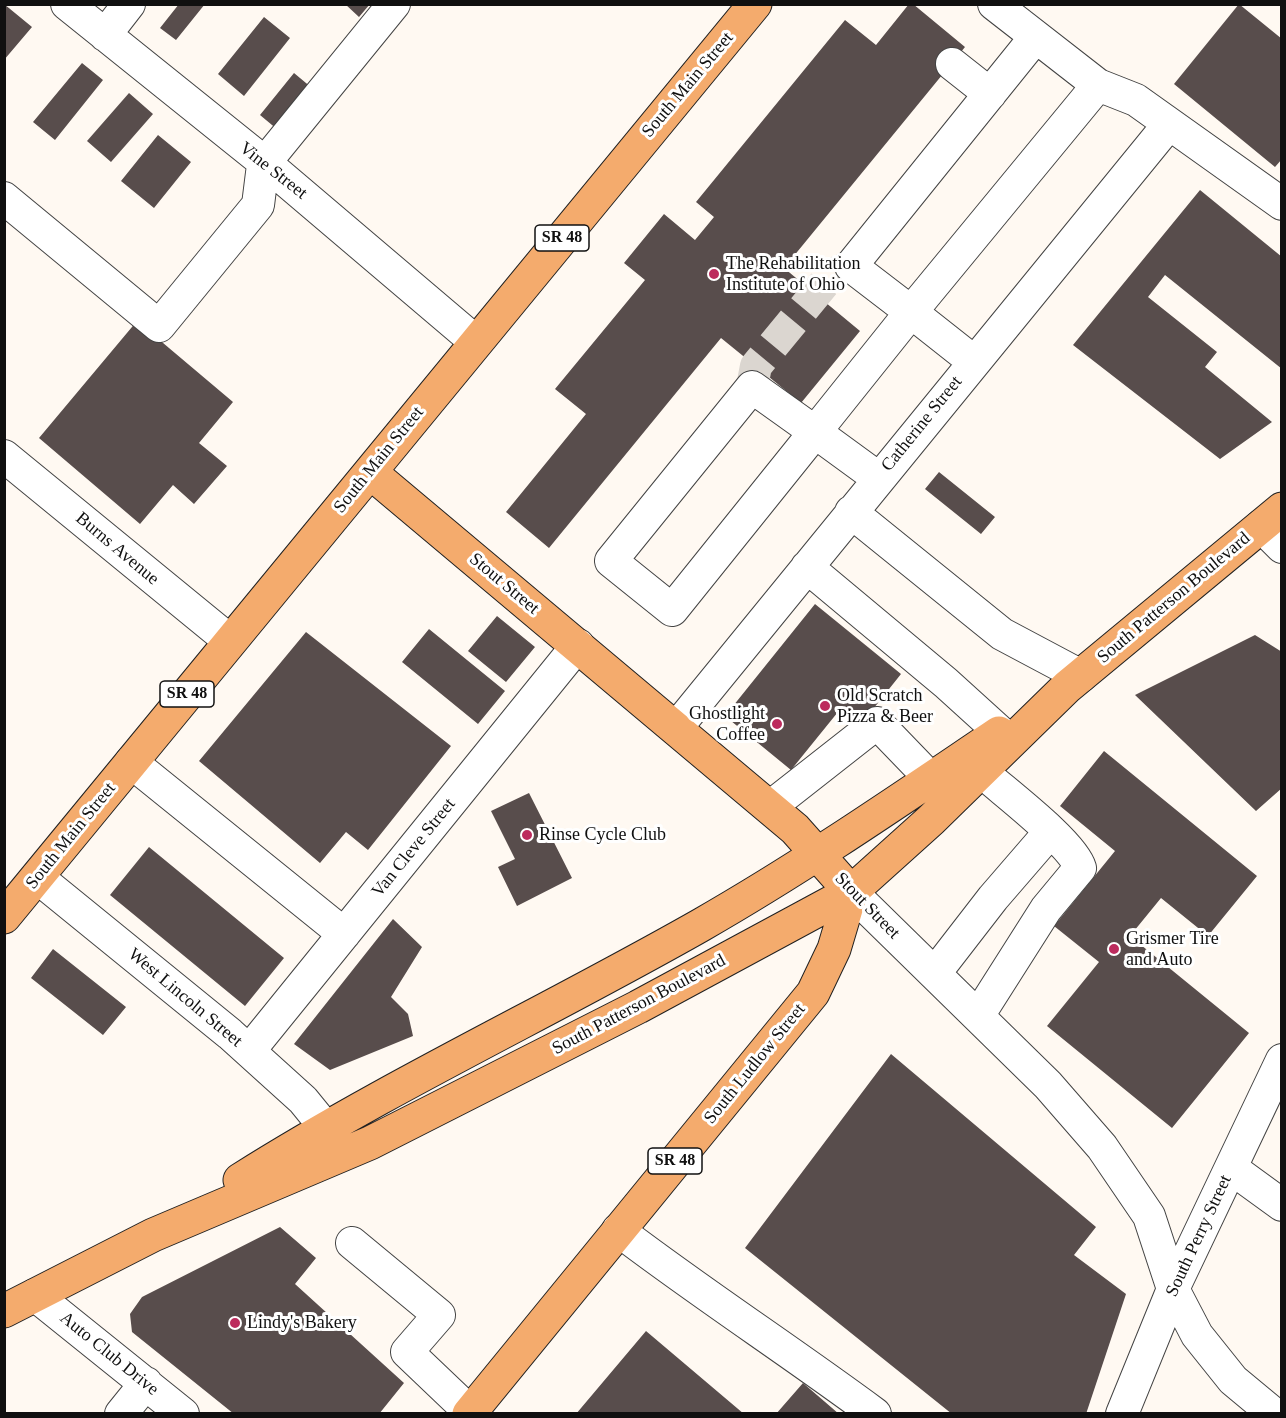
<!DOCTYPE html>
<style>
body{margin:0}
#map{position:relative;width:1286px;height:1418px;overflow:hidden;background:#fff9f2;font-family:"Times New Roman",serif}
canvas{display:block}
.frame{position:absolute;inset:0;border:6px solid #101010;pointer-events:none}
</style>
<div id="map">
<canvas width="1286" height="1418"></canvas>
<div class="frame"></div>
</div>
<script>
const c = document.querySelector('canvas').getContext('2d');
c.lineJoin = 'round';
function fillPath(path, color) { c.fillStyle = color; c.fill(path, 'evenodd'); }
function strokePath(path, color, width, dash) { c.strokeStyle = color; c.lineWidth = width; c.lineCap = dash ? 'butt' : 'round'; c.setLineDash(dash || []); c.stroke(path); }
function label(font, color, halo, rows, align = 'center') {
  c.font = font + ' "Times New Roman",serif'; c.lineWidth = 6; c.setLineDash([]); c.textBaseline = 'middle'; c.strokeStyle = halo; c.fillStyle = color; for (const [text, x, y, turn = 0] of rows) {
    c.save(); c.translate(x, y); c.rotate((+turn || 0) * Math.PI / 180); c.textAlign = isNaN(turn) ? turn : align; if (halo) c.strokeText(text, 0, 0); c.fillText(text, 0, 0); c.restore();
  }
}
const building = new Path2D(`
 M 4,4 L 32,27 L 4,60 Z
 M 179,4 L 205,4 L 176,40 L 160,28 Z
 M 345,4 L 370,4 L 359,17 Z
 M 909,4 L 913,4 L 965,47 L 784,268 L 860,331 L 801,403 L 721,338 L 549,548 L 506,512 L 586,414 L 555,389 L 645,280 L 624,263 L 664,214 L 695,240 L 714,217 L 696,202 L 845,20 L 876,45 Z
 M 1239,4 L 1282,39 L 1282,159 L 1275,167 L 1174,84 Z
 M 264,17 L 290,38 L 244,96 L 218,74 Z
 M 82,63 L 103,80 L 55,140 L 33,122 Z
 M 294,73 L 318,93 L 284,135 L 260,115 Z
 M 129,93 L 153,114 L 111,162 L 87,141 Z
 M 158,135 L 191,162 L 154,208 L 121,181 Z
 M 1200,190 L 1282,257 L 1282,369 L 1165,275 L 1148,297 L 1217,352 L 1205,367 L 1272,422 L 1220,459 L 1073,345 Z
 M 137,321 L 233,402 L 199,443 L 227,466 L 194,504 L 173,485 L 140,524 L 39,438 Z
 M 939,472 L 995,517 L 981,534 L 925,489 Z
 M 815,604 L 901,674 L 862,723 L 842,707 L 791,770 L 725,716 Z
 M 497,616 L 535,647 L 506,682 L 468,651 Z
 M 429,629 L 505,691 L 478,724 L 402,662 Z
 M 306,632 L 451,746 L 368,850 L 346,832 L 320,863 L 199,761 Z
 M 1255,635 L 1282,652 L 1282,788 L 1256,811 L 1135,695 Z
 M 1104,751 L 1257,876 L 1208,936 L 1161,898 L 1130,936 L 1249,1033 L 1172,1128 L 1047,1026 L 1099,962 L 1054,926 L 1115,851 L 1060,806 Z
 M 529,793 L 572,878 L 517,906 L 498,867 L 515,859 L 491,811 Z
 M 149,847 L 284,958 L 245,1006 L 110,895 Z
 M 393,919 L 422,947 L 391,997 L 408,1014 L 413,1036 L 330,1070 L 294,1044 Z
 M 53,949 L 126,1007 L 103,1035 L 31,978 Z
 M 891,1054 L 1096,1227 L 1074,1255 L 1126,1294 L 1086,1414 L 952,1414 L 745,1248 Z
 M 280,1227 L 316,1258 L 295,1284 L 404,1383 L 379,1414 L 234,1414 L 132,1332 L 130,1314 L 142,1297 Z
 M 646,1331 L 744,1414 L 576,1414 Z
 M 803,1383 L 839,1414 L 776,1414 Z`);
const minorTunnel = new Path2D(`
 M 752,387 L 756,366 L 832,274 L 851,266`);
const minor = new Path2D(`
 M 67,4 L 270,167 L 476,342
 M 994,4 L 1098,85
 M 105,35 L 129,4
 M 1034,39 L 851,266 L 911,312 L 1098,85 L 1136,100 L 1282,204
 M 952,64 L 990,94
 M 4,198 L 159,326 L 258,205 L 263,165 L 394,4
 M 752,387 L 815,432 L 672,610 L 611,561 Z
 M 4,456 L 230,641
 M 878,478 L 815,432 L 911,312 L 973,361
 M 851,512 L 1002,634 L 1081,676
 M 1261,526 L 1282,547
 M 807,567 L 946,683 L 1000,732
 M 677,727 L 1169,124
 M 131,762 L 344,934
 M 770,807 L 877,723 L 931,779
 M 37,877 L 230,1034 L 303,1100 L 325,1127
 M 851,892 L 1048,1085 L 1102,1147 L 1149,1216 L 1173,1289 L 1197,1335 L 1233,1380 L 1274,1414
 M 935,973 L 993,898 L 1050,832
 M 978,1016 L 1046,909 L 1080,868 C 1073,843 1003,791 981,771
 M 249,1051 L 578,645
 M 1231,1168 L 1282,1205
 M 618,1230 C 702,1294 790,1351 875,1414
 M 352,1243 L 439,1315 L 407,1352 L 470,1412
 M 35,1295 L 183,1414
 M 121,1414 L 146,1383
 M 1122,1414 L 1173,1289 L 1282,1060`);
const major = new Path2D(`
 M 370,472 L 795,829 L 851,892
 M 4,917 L 755,4
 M 240,1180 C 389,1086 548,1012 701,925 C 804,866 901,799 999,733
 M 4,1311 L 153,1235 L 370,1143 L 638,1007 L 851,892 L 931,820 L 1067,687 L 1282,509
 M 469,1414 L 813,993 L 834,949 L 851,892`);
const markers = [
 [714,274,6,"#bc2b5d"],
 [825,706,6,"#bc2b5d"],
 [777,724,6,"#bc2b5d"],
 [527,835,6,"#bc2b5d"],
 [1114,949,6,"#bc2b5d"],
 [235,1323,6,"#bc2b5d"]
];
const shields = [
 [562,238,54],
 [187,694,54],
 [675,1161,54]
];
const shieldNames = [
 ["SR 48",562,238],
 ["SR 48",187,694],
 ["SR 48",675,1161]
];
const streetNames = [
 ["South Main Street",688,85,-50],
 ["Vine Street",273,171,38],
 ["Catherine Street",922,424,-51],
 ["South Main Street",379,460,-51],
 ["Burns Avenue",117,549,40],
 ["Stout Street",504,584,40],
 ["South Patterson Boulevard",1174,598,-40],
 ["South Main Street",71,836,-51],
 ["Van Cleve Street",414,848,-51],
 ["Stout Street",867,906,46],
 ["West Lincoln Street",185,998,40],
 ["South Patterson Boulevard",639,1005,-28],
 ["South Ludlow Street",755,1064,-51],
 ["South Perry Street",1199,1236,-65],
 ["Auto Club Drive",109,1354,39]
];
const poiNames = [
 ["The Rehabilitation",726,264],
 ["Institute of Ohio",726,285],
 ["Old Scratch",837,696],
 ["Pizza & Beer",837,717],
 ["Ghostlight",765,714,"right"],
 ["Coffee",765,735,"right"],
 ["Rinse Cycle Club",539,835],
 ["Grismer Tire",1126,939],
 ["and Auto",1126,960],
 ["Lindy's Bakery",247,1323]
];
fillPath(building, '#584d4c');
strokePath(minorTunnel, '#dbd6d0', 32, [32, 16]);
strokePath(minor, '#434343', 34);
strokePath(major, '#212121', 35);
strokePath(minor, '#fff', 32);
strokePath(major, '#f4ab6d', 33);
for (const [x, y, r, color] of markers) { const dot = new Path2D(); dot.arc(x, y, r, 0, 2 * Math.PI); c.fillStyle = color; c.fill(dot); strokePath(dot, '#fff', 2); }
for (const [x, y, w] of shields) { const box = new Path2D(); box.roundRect(x - w / 2, y - 13, w, 26, 4.5); c.fillStyle = '#fff'; c.fill(box); strokePath(box, '#101010', 1.5); }
label('bold 16px', '#101010', null, shieldNames);
label('18px', '#101010', '#fff', streetNames);
label('18px', '#101010', '#fff', poiNames, 'left');
</script>
